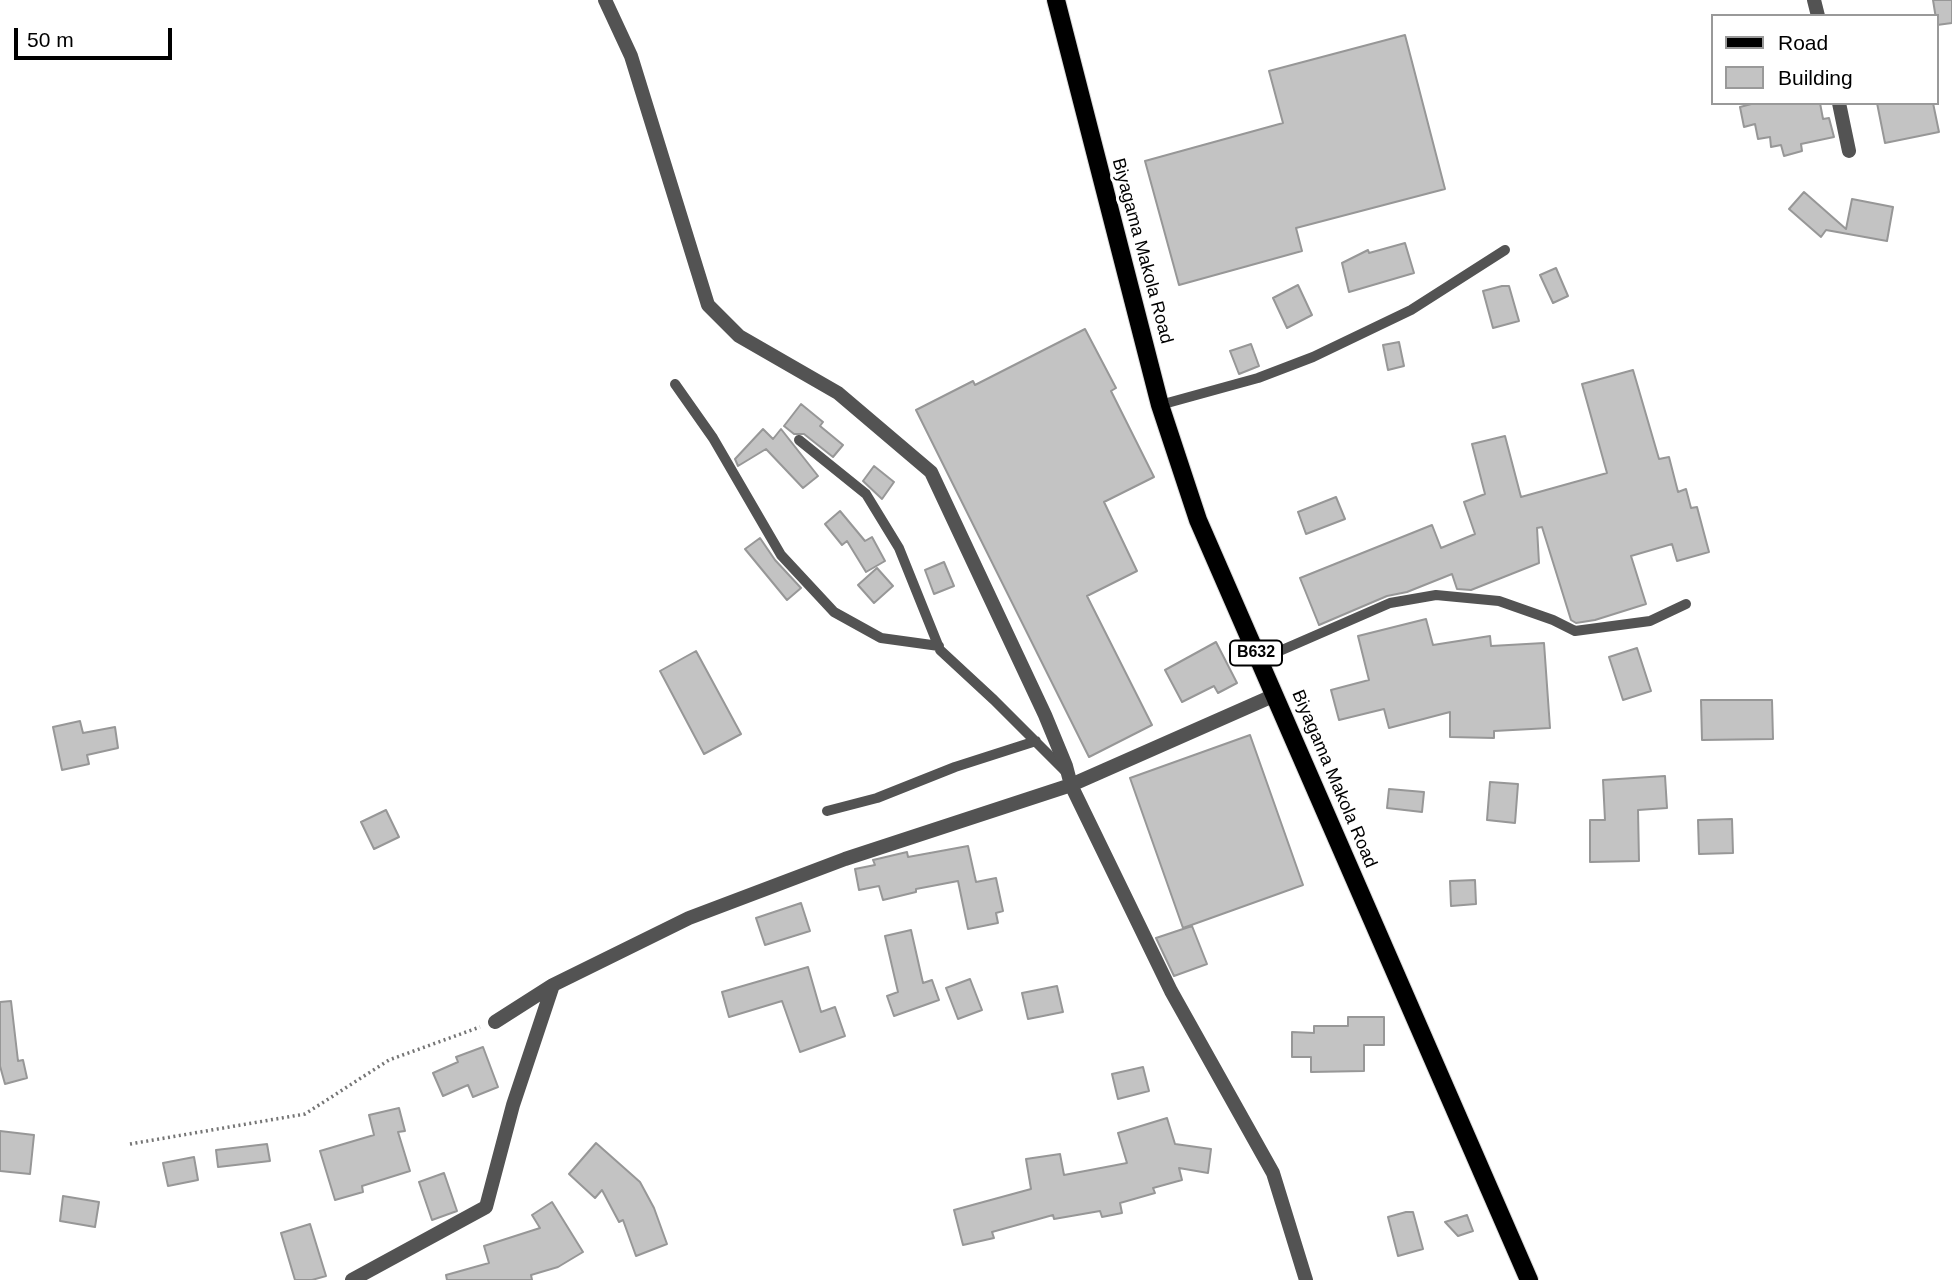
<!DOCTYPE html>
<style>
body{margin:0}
#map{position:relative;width:1952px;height:1280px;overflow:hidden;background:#fff;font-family:Helvetica,sans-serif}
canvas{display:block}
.legend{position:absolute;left:1711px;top:14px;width:228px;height:91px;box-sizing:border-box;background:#fff;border:2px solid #999;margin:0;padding:9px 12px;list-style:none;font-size:21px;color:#000}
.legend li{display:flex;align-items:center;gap:14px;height:35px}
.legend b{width:35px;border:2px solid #999}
.scale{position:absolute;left:14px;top:28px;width:158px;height:32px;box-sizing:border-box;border:4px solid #000;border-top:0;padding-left:9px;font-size:21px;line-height:24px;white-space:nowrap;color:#000;-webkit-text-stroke:5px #fff;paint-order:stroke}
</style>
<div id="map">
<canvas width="1952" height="1280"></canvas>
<ul class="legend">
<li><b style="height:9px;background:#000"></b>Road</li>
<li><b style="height:19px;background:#c3c3c3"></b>Building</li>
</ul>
<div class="scale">50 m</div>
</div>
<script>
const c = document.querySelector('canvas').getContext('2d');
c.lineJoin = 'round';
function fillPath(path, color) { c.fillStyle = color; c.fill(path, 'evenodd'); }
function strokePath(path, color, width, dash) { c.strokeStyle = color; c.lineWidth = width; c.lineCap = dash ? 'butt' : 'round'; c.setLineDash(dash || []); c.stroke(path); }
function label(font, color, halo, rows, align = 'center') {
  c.font = font + ' Helvetica,sans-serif'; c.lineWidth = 6; c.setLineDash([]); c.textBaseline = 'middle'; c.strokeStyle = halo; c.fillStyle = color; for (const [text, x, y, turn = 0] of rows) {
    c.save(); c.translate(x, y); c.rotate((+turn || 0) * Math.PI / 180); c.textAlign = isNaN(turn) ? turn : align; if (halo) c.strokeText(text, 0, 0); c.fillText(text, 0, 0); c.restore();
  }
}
const building = new Path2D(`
 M 1933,0 L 1952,0 L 1952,23 L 1937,25 Z
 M 1405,35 L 1445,189 L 1296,228 L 1302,251 L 1179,285 L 1145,161 L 1283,123 L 1269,71 Z
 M 1755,103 L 1820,103 L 1823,119 L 1829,118 L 1834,137 L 1801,144 L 1802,151 L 1784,156 L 1781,145 L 1771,147 L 1770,137 L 1758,139 L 1755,124 L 1744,127 L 1740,107 Z
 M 1877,103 L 1933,103 L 1939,132 L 1885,143 Z
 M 1804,192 L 1846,229 L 1852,199 L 1893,207 L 1887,241 L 1826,230 L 1821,237 L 1789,209 Z
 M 1405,243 L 1414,273 L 1349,292 L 1342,263 L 1368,250 L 1369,253 Z
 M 1556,268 L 1568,296 L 1553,303 L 1540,275 Z
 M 1298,285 L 1312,315 L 1287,328 L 1273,298 Z
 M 1502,286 L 1509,286 L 1519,321 L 1493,328 L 1483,291 Z
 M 1085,329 L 1116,388 L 1111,391 L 1154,477 L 1104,502 L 1137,571 L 1087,596 L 1152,725 L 1089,757 L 916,410 L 973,381 L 975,385 Z
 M 1399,342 L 1404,366 L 1388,370 L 1383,345 Z
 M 1251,344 L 1259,366 L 1239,374 L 1230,351 Z
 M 1633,370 L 1659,459 L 1669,457 L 1678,492 L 1686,489 L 1691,508 L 1697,507 L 1709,552 L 1677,561 L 1672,544 L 1631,556 L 1646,604 L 1595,620 L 1576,623 L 1571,620 L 1542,527 L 1537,528 L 1539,563 L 1471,590 L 1457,589 L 1452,574 L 1407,592 L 1387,596 L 1319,625 L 1300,578 L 1432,525 L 1441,548 L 1475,534 L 1464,502 L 1485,494 L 1472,444 L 1505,436 L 1521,497 L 1607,473 L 1582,384 Z
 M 801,404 L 823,422 L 820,426 L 843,445 L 833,457 L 804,434 L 794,434 L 784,426 Z
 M 763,429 L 773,439 L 781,429 L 818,476 L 803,488 L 766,449 L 738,466 L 735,459 Z
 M 874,466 L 894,482 L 882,499 L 863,481 Z
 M 1336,497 L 1345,519 L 1306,534 L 1298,512 Z
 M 840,511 L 865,541 L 872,537 L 885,561 L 866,572 L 847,541 L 842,545 L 825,524 Z
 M 760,538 L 775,560 L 801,588 L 787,600 L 745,549 Z
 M 944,562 L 954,586 L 934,594 L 925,570 Z
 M 877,568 L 893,586 L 874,603 L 858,585 Z
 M 1426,619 L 1433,645 L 1490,636 L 1491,646 L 1544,643 L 1550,728 L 1494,731 L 1494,738 L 1450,737 L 1450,712 L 1389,728 L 1384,709 L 1339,720 L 1331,690 L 1369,680 L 1358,636 Z
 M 1216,642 L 1237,683 L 1218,693 L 1214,686 L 1182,702 L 1165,670 Z
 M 1637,648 L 1651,691 L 1623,700 L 1609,657 Z
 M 696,651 L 741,734 L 704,754 L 660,671 Z
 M 1701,700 L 1772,700 L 1773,739 L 1702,740 Z
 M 80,721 L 83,733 L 115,727 L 118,748 L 87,755 L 89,764 L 62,770 L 53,727 Z
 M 1250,735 L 1303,885 L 1183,928 L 1130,778 Z
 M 1665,776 L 1667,808 L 1638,810 L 1639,861 L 1590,862 L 1590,820 L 1605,820 L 1603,780 Z
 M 1490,782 L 1518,784 L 1515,823 L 1487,820 Z
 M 1389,789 L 1424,792 L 1422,812 L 1387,808 Z
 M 386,810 L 399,837 L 374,849 L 361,822 Z
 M 1732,819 L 1733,853 L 1699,854 L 1698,820 Z
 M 968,846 L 976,882 L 996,878 L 1003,911 L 996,913 L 998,923 L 968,929 L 958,881 L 916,889 L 916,892 L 883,900 L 879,886 L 859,890 L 855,869 L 875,865 L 873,860 L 907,852 L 908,857 Z
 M 1475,880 L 1476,904 L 1451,906 L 1450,881 Z
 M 801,903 L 810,931 L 765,945 L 756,918 Z
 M 1192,926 L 1207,964 L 1174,976 L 1156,938 Z
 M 911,930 L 923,983 L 932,980 L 939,1000 L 894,1016 L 887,996 L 898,992 L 885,936 Z
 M 808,967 L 821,1012 L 835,1007 L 845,1036 L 800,1052 L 782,1001 L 729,1017 L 722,992 Z
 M 970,979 L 982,1010 L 958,1019 L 946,988 Z
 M 1057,986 L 1063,1012 L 1028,1019 L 1022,993 Z
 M 11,1001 L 18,1061 L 23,1060 L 27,1078 L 5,1084 L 0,1066 L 0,1002 Z
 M 1348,1017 L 1384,1017 L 1384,1045 L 1364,1045 L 1364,1071 L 1311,1072 L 1311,1057 L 1292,1057 L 1292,1032 L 1314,1033 L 1314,1026 L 1348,1026 Z
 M 483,1047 L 498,1087 L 473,1097 L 468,1085 L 443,1096 L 433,1073 L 458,1062 L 456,1057 Z
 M 1143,1067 L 1149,1091 L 1118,1099 L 1112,1074 Z
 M 399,1108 L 405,1131 L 398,1132 L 410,1171 L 362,1186 L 363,1192 L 335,1200 L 320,1151 L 374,1135 L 369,1115 Z
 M 1167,1118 L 1175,1144 L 1211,1149 L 1208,1173 L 1179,1168 L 1182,1180 L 1153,1188 L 1155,1193 L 1120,1203 L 1122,1213 L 1102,1217 L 1100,1211 L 1054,1219 L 1053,1215 L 992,1232 L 994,1238 L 963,1245 L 954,1210 L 1031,1189 L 1026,1159 L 1060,1154 L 1064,1175 L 1127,1163 L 1118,1133 Z
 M 0,1131 L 34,1135 L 30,1174 L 0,1171 Z
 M 596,1143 L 640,1182 L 654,1208 L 667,1244 L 636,1256 L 623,1220 L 619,1222 L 602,1190 L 595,1198 L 569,1174 Z
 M 267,1144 L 270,1161 L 218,1167 L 216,1150 Z
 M 194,1157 L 198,1180 L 168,1186 L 163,1163 Z
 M 444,1173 L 457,1211 L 432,1220 L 419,1182 Z
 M 63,1196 L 99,1202 L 95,1227 L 60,1221 Z
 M 552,1202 L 583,1252 L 558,1267 L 531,1275 L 532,1280 L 447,1280 L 446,1275 L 489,1263 L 484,1246 L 540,1228 L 532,1215 Z
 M 1406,1212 L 1413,1212 L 1423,1249 L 1398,1256 L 1388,1217 Z
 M 1467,1215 L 1473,1231 L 1458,1236 L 1445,1222 Z
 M 310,1224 L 326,1276 L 312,1280 L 295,1280 L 281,1233 Z`);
const path = new Path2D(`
 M 130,1144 L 305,1114 L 389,1060 L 480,1027`);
const service = new Path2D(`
 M 675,384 L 713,438 L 781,555 L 834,612 L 881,638 L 939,646
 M 1160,405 L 1258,378 L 1313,357 L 1411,310 L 1505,250
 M 799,440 L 866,494 L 899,548 L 940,650 L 994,700 L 1066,772
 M 1259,660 L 1390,603 L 1436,595 L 1499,601 L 1553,620 L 1575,631 L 1650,621 L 1686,604
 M 827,811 L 877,798 L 955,767 L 1036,741`);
const minor = new Path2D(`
 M 605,0 L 631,56 L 708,305 L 739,336 L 838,393 L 931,472 L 1045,715 L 1066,766 L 1071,785 L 1171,991 L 1273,1173 L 1306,1280
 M 1814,0 L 1818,16
 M 1839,103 L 1849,151
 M 495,1022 L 553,985 L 689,918 L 845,859 L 1071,785 L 1275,695
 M 352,1280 L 486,1207 L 513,1105 L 553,985`);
const primary = new Path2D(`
 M 1056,0 L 1160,405 L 1198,520 L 1529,1280`);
const shields = [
 [1256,653,52]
];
const shieldNames = [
 ["B632",1256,653]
];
const streetNames = [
 ["Biyagama Makola Road",1142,251,75],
 ["Biyagama Makola Road",1334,779,67]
];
fillPath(building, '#c3c3c3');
strokePath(building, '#979797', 2);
strokePath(primary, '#dbdbdb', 20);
strokePath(path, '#757575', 3.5, [2, 3.5]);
strokePath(service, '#535353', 10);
strokePath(minor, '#535353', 14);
strokePath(primary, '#000', 18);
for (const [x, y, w] of shields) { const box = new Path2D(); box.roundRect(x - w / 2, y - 12.5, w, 25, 5); c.fillStyle = '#fff'; c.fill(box); strokePath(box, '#000', 2); }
label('bold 16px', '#000', null, shieldNames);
label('18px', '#000', '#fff', streetNames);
</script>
